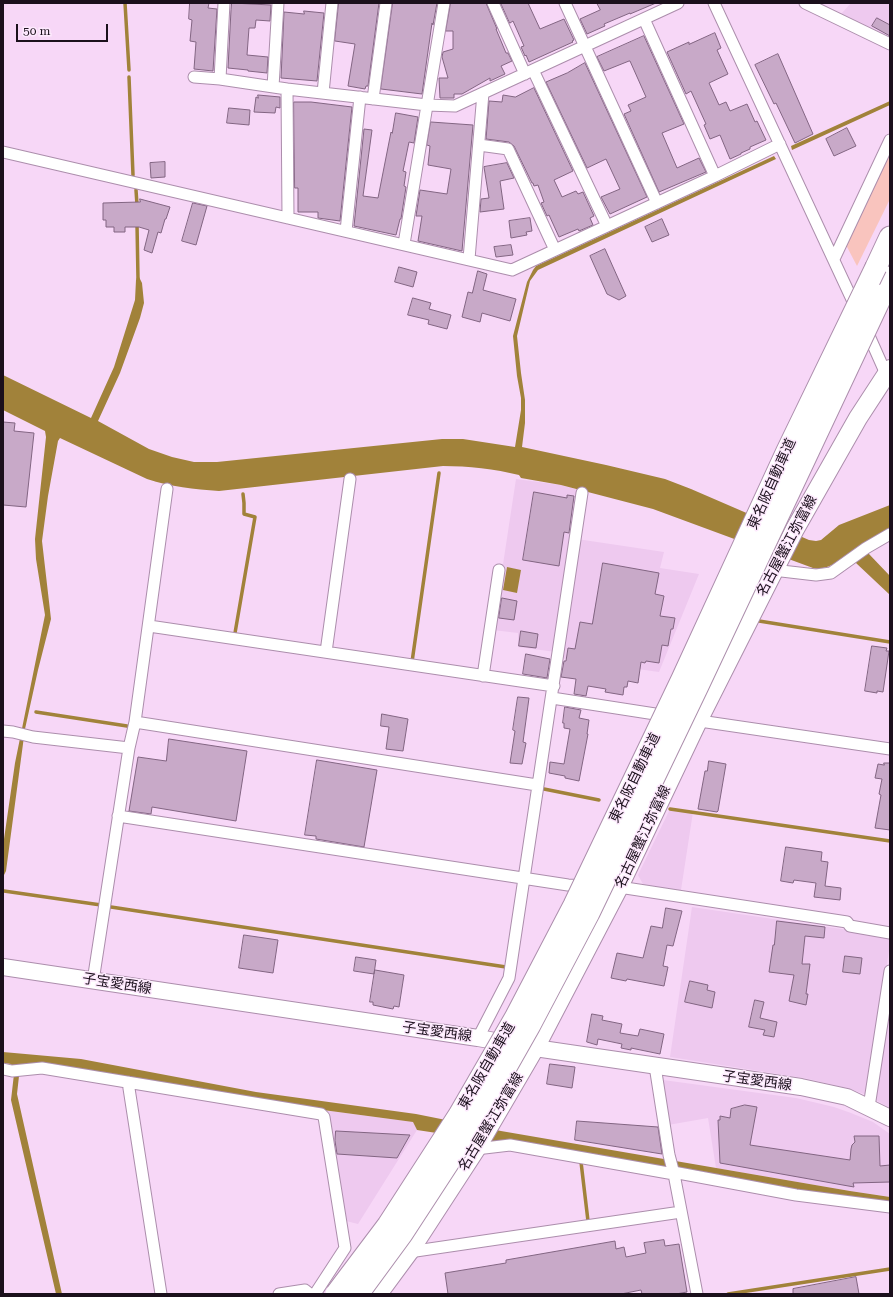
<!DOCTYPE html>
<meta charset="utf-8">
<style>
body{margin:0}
#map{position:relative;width:893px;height:1297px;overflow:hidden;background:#f7d7f7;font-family:"Roboto Serif",serif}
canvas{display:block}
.frame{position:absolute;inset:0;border:4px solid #1b101c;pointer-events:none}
.scale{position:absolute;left:16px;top:24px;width:92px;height:18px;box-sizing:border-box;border:2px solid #1b101c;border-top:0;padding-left:5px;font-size:12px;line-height:14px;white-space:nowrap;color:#1b101c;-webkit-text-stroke:3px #fde9fd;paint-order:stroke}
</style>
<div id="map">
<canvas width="893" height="1297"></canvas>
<div class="frame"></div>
<div class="scale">50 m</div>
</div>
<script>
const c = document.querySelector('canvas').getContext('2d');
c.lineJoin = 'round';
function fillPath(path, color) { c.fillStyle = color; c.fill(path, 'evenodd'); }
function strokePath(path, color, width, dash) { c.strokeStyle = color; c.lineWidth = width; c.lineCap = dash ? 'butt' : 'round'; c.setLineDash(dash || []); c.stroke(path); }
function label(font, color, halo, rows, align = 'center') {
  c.font = font + ' "Roboto Serif","Noto Sans JP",serif'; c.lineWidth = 3; c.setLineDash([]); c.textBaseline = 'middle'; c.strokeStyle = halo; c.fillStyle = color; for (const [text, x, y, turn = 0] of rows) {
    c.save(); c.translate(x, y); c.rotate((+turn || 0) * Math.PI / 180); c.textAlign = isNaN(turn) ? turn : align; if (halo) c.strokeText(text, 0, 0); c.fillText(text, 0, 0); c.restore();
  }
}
const built = new Path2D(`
 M 851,3 L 890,3 L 890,38 L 841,14 Z
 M 516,479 L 561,485 L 579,490 L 556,652 L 518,647 L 518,633 L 493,630 Z
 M 577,539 L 664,552 L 660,568 L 699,574 L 659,672 L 560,658 Z
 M 670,809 L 693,812 L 681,890 L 644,886 L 638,875 Z
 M 692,907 L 889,936 L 890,944 L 867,1095 L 847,1088 L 804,1078 L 670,1057 Z
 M 885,1022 L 890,1022 L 890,1108 L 874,1099 Z
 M 663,1080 L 796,1098 L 834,1107 L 851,1113 L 873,1122 L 890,1134 L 890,1197 L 850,1191 L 716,1168 L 708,1118 L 668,1125 Z
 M 323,1110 L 413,1122 L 417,1130 L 358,1224 L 342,1220 Z`);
const green = new Path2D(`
 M 890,151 L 890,199 L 857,266 L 846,245 Z`);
const water = new Path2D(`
 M 890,101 L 890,105 L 792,150 L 791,146 Z
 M 774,156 L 776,159 L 538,270 L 530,281 L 517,336 L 521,373 L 525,400 L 525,423 L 522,447 L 606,465 L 665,479 L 691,489 L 809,540 L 816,541 L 821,540 L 839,525 L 890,505 L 890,530 L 860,548 L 869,554 L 890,576 L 890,595 L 856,563 L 845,558 C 834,563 825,571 813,568 L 653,509 L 561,485 L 521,478 L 519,475 C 495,469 468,466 443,466 L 219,491 C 194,489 171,487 147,479 L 60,438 L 58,441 L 48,496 L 42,541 L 51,619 L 38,670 L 25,729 L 6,871 L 3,877 L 3,846 L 15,763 L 45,615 L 36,559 L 35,539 L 46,437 L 45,431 L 3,410 L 3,375 L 91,418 L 114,367 L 135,300 L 136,280 L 138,275 L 142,283 L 144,303 L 140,318 L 120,373 L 98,421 L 149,449 L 172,457 L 194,462 L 217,462 L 256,458 L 442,439 L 463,439 L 515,447 L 521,410 L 521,398 L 517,376 L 513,336 L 527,282 L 533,270 L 536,266 Z
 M 507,567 L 521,570 L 517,593 L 503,590 Z
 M 3,1052 L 81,1059 L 256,1092 L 416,1114 L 501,1131 L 850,1191 L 890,1197 L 890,1203 L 855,1200 L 505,1140 L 496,1142 L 417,1130 L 413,1122 L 323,1110 L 44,1063 L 23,1064 L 19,1076 L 17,1094 L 62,1294 L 56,1294 L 11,1100 L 14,1074 L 11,1064 L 3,1063 Z`);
const stream = new Path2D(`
 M 125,3 L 129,70
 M 129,77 L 133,175
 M 136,190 L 137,205
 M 137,224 L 138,279
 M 759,621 L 890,642
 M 235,633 L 255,517 L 244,514 L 244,503 L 243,494
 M 412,662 L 439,473
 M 36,712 L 127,726
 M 544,789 L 599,800
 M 670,809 L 890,841
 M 4,891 L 101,905
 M 111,907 L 506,967
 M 581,1162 L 588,1221
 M 728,1294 L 890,1269`);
const building = new Path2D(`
 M 190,3 L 209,3 L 208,8 L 217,9 L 213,71 L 194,69 L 196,42 L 190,41 L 192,20 L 189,19 Z
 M 232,3 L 271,5 L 270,21 L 256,20 L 255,28 L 249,28 L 247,55 L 268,57 L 267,73 L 248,71 L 248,70 L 228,68 L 231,10 Z
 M 339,3 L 379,3 L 368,86 L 366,86 L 365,89 L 348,86 L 355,44 L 335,41 Z
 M 393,3 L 437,3 L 433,25 L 432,23 L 422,94 L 381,89 Z
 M 451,3 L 486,3 L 497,29 L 496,29 L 506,53 L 508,53 L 512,61 L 501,66 L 505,74 L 490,81 L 490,78 L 462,94 L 454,94 L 454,98 L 440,98 L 439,78 L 448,78 L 442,57 L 443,52 L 453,49 L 453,31 L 446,31 Z
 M 501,3 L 528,3 L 540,29 L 564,19 L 574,40 L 572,41 L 573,42 L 529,62 L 526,55 L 525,56 L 521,47 L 524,46 L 513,21 L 510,23 Z
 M 597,3 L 656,3 L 630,14 L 630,13 L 604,24 L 605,26 L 587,34 L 580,19 L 600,10 Z
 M 304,11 L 324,13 L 317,81 L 281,78 L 284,12 L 304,14 Z
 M 877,18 L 890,25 L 890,36 L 872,26 Z
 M 715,33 L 721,48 L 717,50 L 728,74 L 709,83 L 719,105 L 726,102 L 730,111 L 747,104 L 755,122 L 757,121 L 766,140 L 750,147 L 750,149 L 741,153 L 741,154 L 730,159 L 720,135 L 710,139 L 704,125 L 706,124 L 691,91 L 686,94 L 667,52 L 689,42 L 689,44 Z
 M 644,36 L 684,124 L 662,133 L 677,168 L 699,158 L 706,172 L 659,192 L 624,114 L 631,111 L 628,105 L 646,97 L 630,61 L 629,61 L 604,71 L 597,57 Z
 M 778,54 L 813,134 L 795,143 L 776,103 L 774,104 L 755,65 Z
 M 585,63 L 647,197 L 610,214 L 601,197 L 620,189 L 606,159 L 587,168 L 546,82 L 567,73 Z
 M 534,88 L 573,171 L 554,180 L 562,197 L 576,191 L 578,194 L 583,192 L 594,216 L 590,218 L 593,225 L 579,231 L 578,229 L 559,237 L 549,215 L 547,216 L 541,203 L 544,202 L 538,185 L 534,186 L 533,183 L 532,183 L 514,146 L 509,142 L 486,139 L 489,101 L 502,102 L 503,95 L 515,97 Z
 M 258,95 L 280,97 L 280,108 L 276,107 L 275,113 L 254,112 L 256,97 L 258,98 Z
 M 294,102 L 311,102 L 352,107 L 340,221 L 318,218 L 318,212 L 298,212 L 298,188 L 295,188 Z
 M 229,108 L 250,110 L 249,125 L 227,123 Z
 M 396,113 L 418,117 L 414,143 L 409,142 L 403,171 L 406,172 L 404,186 L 406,187 L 401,219 L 400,219 L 396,235 L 354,226 L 364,129 L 372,130 L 363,196 L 378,198 L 391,132 L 392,133 Z
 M 431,122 L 473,125 L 462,251 L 418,241 L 422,216 L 416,216 L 420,190 L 447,194 L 451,169 L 428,165 L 430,146 L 427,145 Z
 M 847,128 L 856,146 L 834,156 L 826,139 Z
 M 165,162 L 165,177 L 151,178 L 150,163 Z
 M 507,163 L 514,178 L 500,181 L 504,209 L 480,212 L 481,199 L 489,198 L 484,167 Z
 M 140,199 L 170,207 L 166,219 L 165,219 L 161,233 L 158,232 L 152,253 L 144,250 L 149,230 L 139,227 L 125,227 L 125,232 L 114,232 L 114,227 L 106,227 L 106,220 L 103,220 L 103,203 L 140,202 Z
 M 193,203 L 207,206 L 196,245 L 182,241 Z
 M 530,218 L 532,231 L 526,232 L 527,235 L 511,238 L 509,221 Z
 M 662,219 L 669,235 L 652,242 L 645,227 Z
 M 511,245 L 513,255 L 496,257 L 494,247 Z
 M 605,249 L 626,296 L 619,300 L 607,294 L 590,256 Z
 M 399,267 L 417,272 L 413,287 L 395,282 Z
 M 478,271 L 487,274 L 483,290 L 516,299 L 510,321 L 482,313 L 480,322 L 462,317 L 468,292 L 472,293 Z
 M 413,298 L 431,303 L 429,309 L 451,315 L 447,329 L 428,324 L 429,320 L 408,315 Z
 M 3,422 L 15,423 L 14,431 L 34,433 L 26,507 L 3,505 Z
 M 534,492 L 567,498 L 567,495 L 574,496 L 569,533 L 564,532 L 559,566 L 523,560 Z
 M 603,563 L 659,573 L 655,594 L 664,596 L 660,616 L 675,618 L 673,629 L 671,629 L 668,646 L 662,645 L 659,663 L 646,661 L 645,663 L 641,662 L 638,683 L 628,681 L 627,687 L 624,687 L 623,695 L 605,692 L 606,689 L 588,686 L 586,696 L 574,694 L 576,679 L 561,677 L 564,661 L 566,661 L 568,648 L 575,649 L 580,622 L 592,624 Z
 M 502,598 L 517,601 L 514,620 L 499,618 Z
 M 521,631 L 538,634 L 536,648 L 519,646 Z
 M 872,646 L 887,648 L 886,651 L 889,651 L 883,692 L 877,691 L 877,693 L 865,691 Z
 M 526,654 L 550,659 L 547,678 L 523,674 Z
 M 518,697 L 529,698 L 523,742 L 526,743 L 522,764 L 510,763 L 515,731 L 513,730 Z
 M 565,707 L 581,710 L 579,718 L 589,720 L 587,734 L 588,734 L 579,781 L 565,778 L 565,776 L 549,773 L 550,762 L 564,764 L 570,729 L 564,728 L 564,723 L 563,723 Z
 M 382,714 L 408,719 L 403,751 L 386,749 L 389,727 L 381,726 Z
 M 169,739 L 247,751 L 236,821 L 152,807 L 151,814 L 129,811 L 138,757 L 166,761 Z
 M 317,760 L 377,770 L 364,847 L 316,839 L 316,836 L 305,835 Z
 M 709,761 L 726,764 L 718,811 L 717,812 L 698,809 L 705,771 L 707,771 Z
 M 884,763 L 890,763 L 890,830 L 875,828 L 881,795 L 879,794 L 882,779 L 875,778 L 878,764 L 884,765 Z
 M 786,847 L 822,852 L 821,861 L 828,862 L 825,886 L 841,888 L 840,900 L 814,897 L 816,883 L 794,880 L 793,883 L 781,881 Z
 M 666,908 L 682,911 L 673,946 L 667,945 L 663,966 L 668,967 L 664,986 L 627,979 L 626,981 L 611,978 L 617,953 L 643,958 L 651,926 L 662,928 Z
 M 777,921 L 825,927 L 824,938 L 805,936 L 802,964 L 810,964 L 806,994 L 808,994 L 806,1005 L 789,1001 L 794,975 L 769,972 L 773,945 L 774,945 Z
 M 244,935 L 278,940 L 273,973 L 239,968 Z
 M 845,956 L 862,958 L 860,974 L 843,972 Z
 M 356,957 L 376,960 L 374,974 L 354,971 Z
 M 375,970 L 404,975 L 399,1007 L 394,1006 L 393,1009 L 373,1005 L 373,1002 L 370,1002 Z
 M 690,981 L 708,985 L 707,990 L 715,992 L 712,1008 L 685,1002 Z
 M 755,1000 L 764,1002 L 760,1018 L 777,1022 L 774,1037 L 763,1035 L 765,1030 L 749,1027 Z
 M 592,1014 L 603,1016 L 602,1020 L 622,1024 L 620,1033 L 638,1036 L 640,1029 L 664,1034 L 660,1054 L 631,1048 L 631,1050 L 621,1048 L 622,1044 L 598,1039 L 597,1045 L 587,1042 Z
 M 550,1064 L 575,1067 L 572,1088 L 547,1084 Z
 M 745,1105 L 757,1107 L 750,1145 L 850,1160 L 851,1149 L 852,1145 L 855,1142 L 854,1136 L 879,1136 L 880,1166 L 890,1165 L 890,1182 L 853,1183 L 854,1187 L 720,1163 L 718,1120 L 720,1120 L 720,1116 L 730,1118 L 731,1109 Z
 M 577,1121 L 658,1127 L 662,1154 L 575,1140 Z
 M 336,1131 L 410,1135 L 397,1158 L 337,1154 L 335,1141 Z
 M 664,1240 L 665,1246 L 679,1244 L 687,1292 L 676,1294 L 642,1294 L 641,1290 L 621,1294 L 448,1294 L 445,1273 L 506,1263 L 506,1260 L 615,1241 L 616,1249 L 624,1247 L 626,1257 L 646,1253 L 644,1243 Z
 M 856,1277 L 859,1294 L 793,1294 L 793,1289 Z`);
const minor = new Path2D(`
 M 224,3 L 220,79 L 287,89 L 288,218
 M 493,3 L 525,74
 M 565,3 L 657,203
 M 714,3 L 856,308
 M 805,3 L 890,44
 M 644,19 L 715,176
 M 533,70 L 607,226
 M 194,77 L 220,79
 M 273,87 L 278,3
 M 287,89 L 427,105 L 455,106 L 678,3
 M 323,93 L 332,3
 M 373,99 L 386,3
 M 479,145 L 508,149 L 555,250
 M 3,152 L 512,270 L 715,176 L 780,144
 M 346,231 L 360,97
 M 404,244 L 444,3
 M 469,259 L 483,93
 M 834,259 L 890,140
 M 866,329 L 886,374
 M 773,570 L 816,575 L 831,573 L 866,548 L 890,534
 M 149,626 L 554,686
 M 326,652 L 350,479
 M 483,676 L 499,570
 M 552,698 L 668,716
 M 693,720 L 890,749
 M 135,722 L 537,785
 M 3,731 L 13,732 L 33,737 L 129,748
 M 118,816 L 568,885 L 587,886
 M 619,887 L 847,922 L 850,926 L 890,933
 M 93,981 L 129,748 L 135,722 L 167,489
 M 478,1038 L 509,978 L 582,493
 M 655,1066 L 669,1155 L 674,1174 L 697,1294
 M 3,1069 L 12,1071 L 42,1068 L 321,1114 L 324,1117 L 345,1248 L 315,1294
 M 128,1082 L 161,1294
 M 869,1107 L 890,971
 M 476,1149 L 510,1145 L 674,1174
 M 673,1172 L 796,1195 L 890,1207
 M 409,1252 L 681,1212
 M 279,1294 L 305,1290 L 310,1294`);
const secondary = new Path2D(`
 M 3,967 L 478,1038 L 535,1048 L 801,1087 L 847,1097 L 890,1118`);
const primary = new Path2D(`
 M 378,1294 L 409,1252 L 476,1149 L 535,1048 L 619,887 L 698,721 L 795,529 L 858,418 L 890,369`);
const motorway = new Path2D(`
 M 876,267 L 890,237
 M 882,295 L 890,277`);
const motorwayBridge = new Path2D(`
 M 336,1294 L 388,1225 L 459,1115 L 515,1018 L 574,905 L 682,679 L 787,451 L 876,267
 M 358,1294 L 402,1234 L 475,1122 L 530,1025 L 589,913 L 698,686 L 882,295`);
const streetNames = [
 ["東名阪自動車道",772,484,-66],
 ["名古屋蟹江弥富線",787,546,-62],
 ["東名阪自動車道",635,778,-64],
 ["名古屋蟹江弥富線",643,837,-65],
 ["子宝愛西線",117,984,9],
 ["子宝愛西線",437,1032,8],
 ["東名阪自動車道",487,1066,-60],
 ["子宝愛西線",757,1081,8],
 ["名古屋蟹江弥富線",491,1122,-59]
];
fillPath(built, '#eec9ef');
fillPath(green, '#f9c4be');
fillPath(water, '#a1823a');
strokePath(stream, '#a1823a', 3.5);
fillPath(building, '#c8a9c8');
strokePath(building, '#826582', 1);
strokePath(minor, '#ac8eac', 13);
strokePath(secondary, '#ac8eac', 18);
strokePath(primary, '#ac8eac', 20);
strokePath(motorway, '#ac8eac', 23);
strokePath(minor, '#fff', 11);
strokePath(secondary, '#fff', 16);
strokePath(primary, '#fff', 18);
strokePath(motorway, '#fff', 21);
strokePath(motorwayBridge, '#ac8eac', 23, []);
strokePath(motorwayBridge, '#fff', 21);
label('14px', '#1b101c', '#fde9fd', streetNames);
</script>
